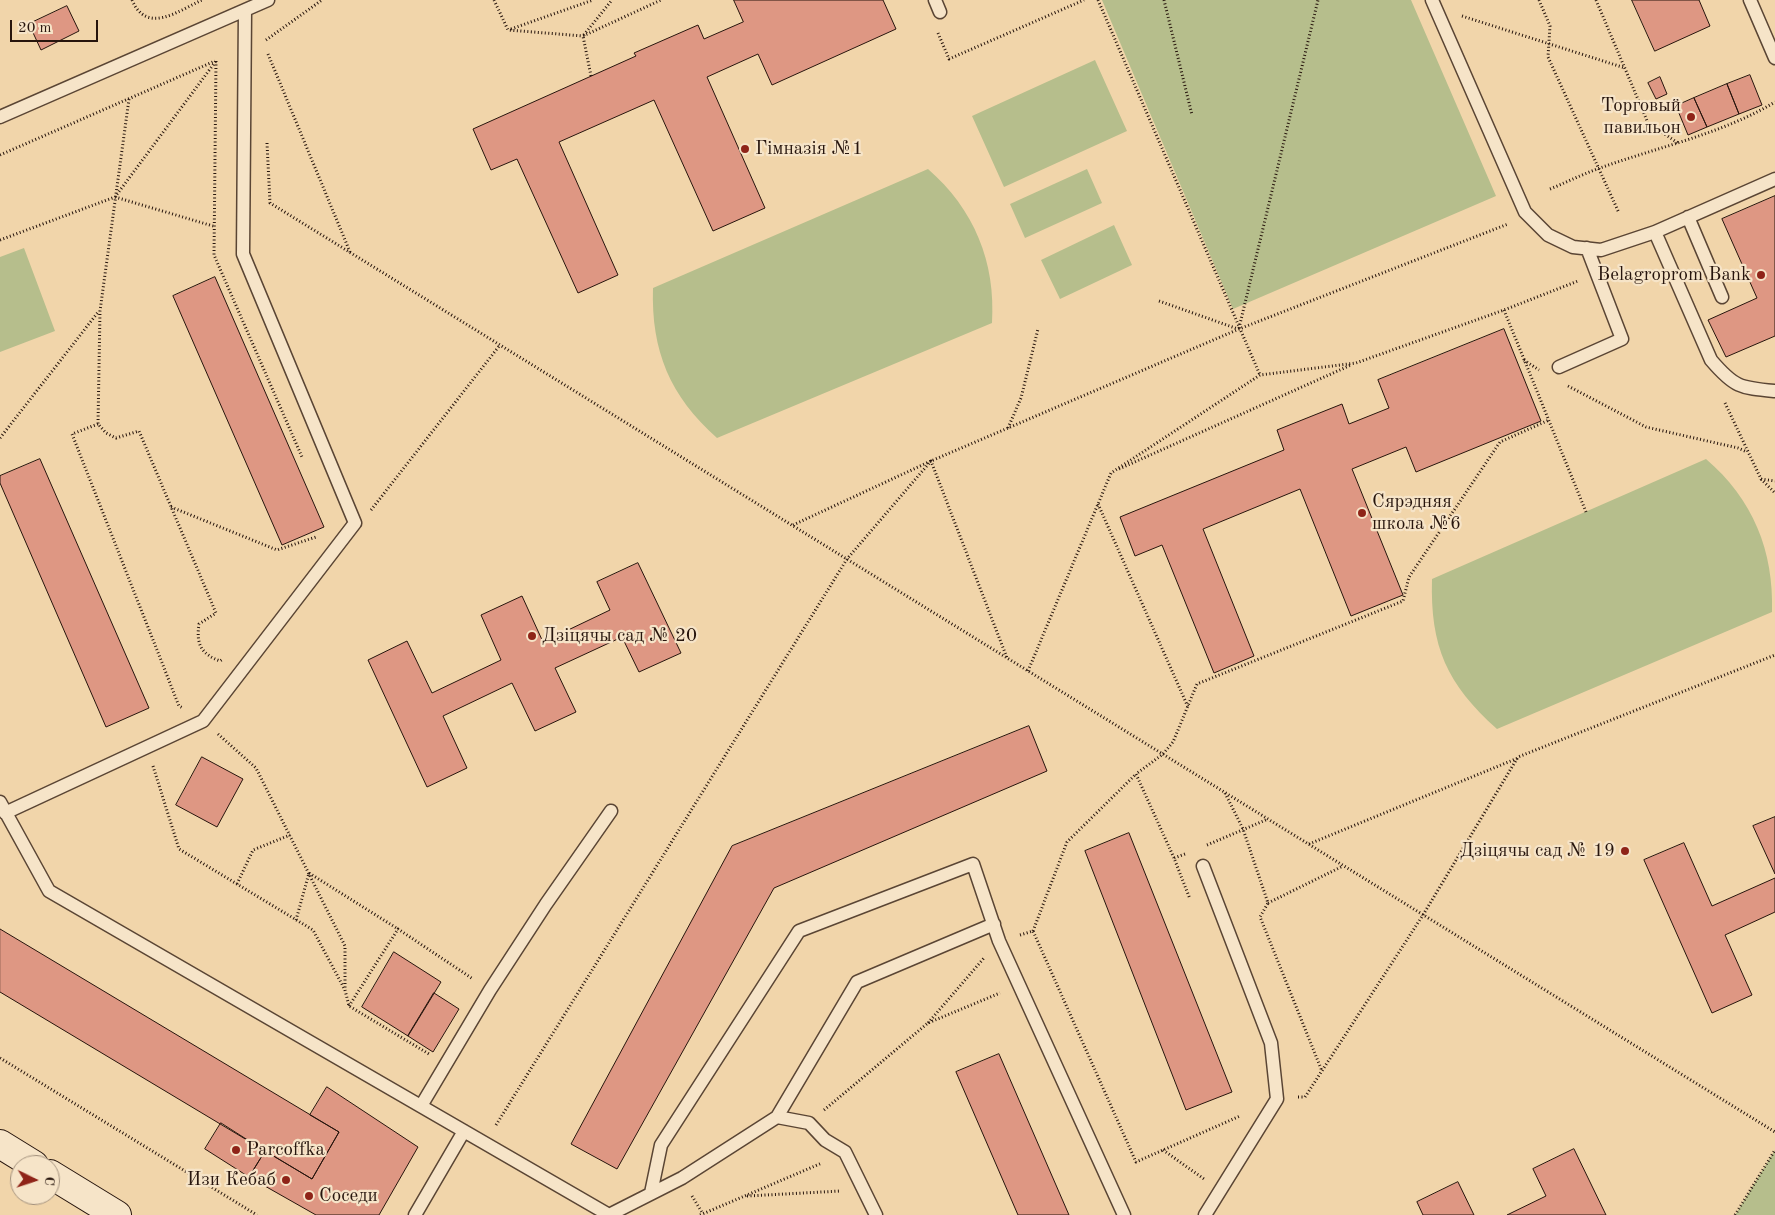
<!DOCTYPE html>
<meta charset="utf-8">
<style>
body{margin:0}
#map{position:relative;width:1775px;height:1215px;overflow:hidden;background:#f1d5aa;font-family:"Old Standard TT",serif}
canvas{display:block}
.north{position:absolute;left:10px;top:1155px;width:50px;height:50px;box-sizing:border-box;background:#f6e4c8;border:1px solid #a3917d;border-radius:50%;rotate:94deg;font-size:14px;font-weight:700;line-height:20px;text-align:center;color:#27150d}
.north::after{content:'';display:block;margin:auto;width:18px;height:22px;background:#8f2418;clip-path:polygon(50% 0,100% 100%,50% 72%,0 100%)}
.scale{position:absolute;left:10px;top:20px;width:88px;height:22px;box-sizing:border-box;border:2px solid #27150d;border-top:0;padding-left:6px;font-size:15px;line-height:18px;white-space:nowrap;color:#27150d;-webkit-text-stroke:4px #f6e4c8;paint-order:stroke}
</style>
<div id="map">
<canvas width="1775" height="1215"></canvas>
<div class="north">С</div>
<div class="scale">20 m</div>
</div>
<script>
const c = document.querySelector('canvas').getContext('2d');
c.lineJoin = 'round';
function fillPath(path, color) { c.fillStyle = color; c.fill(path, 'evenodd'); }
function strokePath(path, color, width, dash) { c.strokeStyle = color; c.lineWidth = width; c.lineCap = dash ? 'butt' : 'round'; c.setLineDash(dash || []); c.stroke(path); }
function label(font, color, halo, rows, align = 'center') {
  c.font = font + ' "Old Standard TT",serif'; c.lineWidth = 4.5; c.setLineDash([]); c.textBaseline = 'middle'; c.strokeStyle = halo; c.fillStyle = color; for (const [text, x, y, turn = 0] of rows) {
    c.save(); c.translate(x, y); c.rotate((+turn || 0) * Math.PI / 180); c.textAlign = isNaN(turn) ? turn : align; if (halo) c.strokeText(text, 0, 0); c.fillText(text, 0, 0); c.restore();
  }
}
const green = new Path2D(`
 M 1102,0 L 1411,0 L 1496,196 L 1233,309 Z
 M 1095,60 L 1127,131 L 1004,187 L 972,116 Z
 M 928,169 C 974,209 996,262 992,323 L 717,438 C 670,396 651,351 653,288 Z
 M 1087,169 L 1102,203 L 1025,238 L 1010,204 Z
 M 1114,225 L 1132,265 L 1060,299 L 1041,260 Z
 M 24,248 L 55,331 L 0,352 L 0,257 Z
 M 1706,459 C 1753,499 1774,551 1772,612 L 1497,729 C 1447,684 1430,647 1432,579 Z
 M 1775,1150 L 1775,1215 L 1735,1215 Z`);
const building = new Path2D(`
 M 734,0 L 883,0 L 896,29 L 772,85 L 758,54 L 707,77 L 765,208 L 713,231 L 654,100 L 559,142 L 618,275 L 578,293 L 517,159 L 491,170 L 473,129 L 636,56 L 634,53 L 698,25 L 704,39 L 743,22 Z
 M 1632,0 L 1699,0 L 1710,26 L 1655,51 Z
 M 67,6 L 79,31 L 41,50 L 29,24 Z
 M 1750,75 L 1762,105 L 1739,114 L 1727,84 Z
 M 1660,77 L 1667,94 L 1656,99 L 1648,83 Z
 M 1727,84 L 1739,114 L 1707,127 L 1694,98 Z
 M 1694,98 L 1707,127 L 1688,135 L 1676,106 Z
 M 1775,196 L 1775,336 L 1726,357 L 1708,320 L 1757,298 L 1722,219 Z
 M 215,277 L 324,527 L 282,545 L 173,296 Z
 M 1504,329 L 1541,421 L 1416,472 L 1406,447 L 1352,469 L 1403,595 L 1351,616 L 1300,489 L 1203,529 L 1254,656 L 1214,673 L 1162,545 L 1135,556 L 1120,517 L 1284,450 L 1277,430 L 1342,404 L 1349,424 L 1389,408 L 1378,380 Z
 M 40,459 L 149,708 L 106,727 L 0,483 L 0,476 Z
 M 638,563 L 681,653 L 639,672 L 622,637 L 555,668 L 576,712 L 535,731 L 512,683 L 443,716 L 467,768 L 427,787 L 368,660 L 407,641 L 432,693 L 501,660 L 481,615 L 522,596 L 543,642 L 610,610 L 597,582 Z
 M 1029,726 L 1047,771 L 774,888 L 617,1169 L 571,1144 L 732,846 Z
 M 202,757 L 243,779 L 217,827 L 176,805 Z
 M 1775,817 L 1775,874 L 1753,826 Z
 M 1129,833 L 1232,1092 L 1186,1110 L 1085,851 Z
 M 1684,843 L 1712,906 L 1775,878 L 1775,912 L 1725,935 L 1752,995 L 1712,1013 L 1644,860 Z
 M 0,929 L 339,1132 L 312,1179 L 0,992 Z
 M 394,952 L 441,982 L 408,1036 L 362,1007 Z
 M 434,993 L 459,1009 L 433,1052 L 408,1036 Z
 M 999,1054 L 1069,1215 L 1018,1215 L 956,1072 Z
 M 327,1087 L 418,1147 L 379,1215 L 316,1215 L 249,1177 L 265,1151 L 312,1179 L 339,1132 L 310,1115 Z
 M 221,1123 L 265,1151 L 249,1177 L 205,1149 Z
 M 1574,1149 L 1606,1215 L 1507,1215 L 1546,1196 L 1533,1169 Z
 M 1458,1182 L 1474,1215 L 1423,1215 L 1417,1202 Z`);
const path = new Path2D(`
 M 132,0 C 147,35 178,11 202,0
 M 494,0 L 508,30 L 583,36 L 661,0
 M 1098,0 L 1260,375
 M 1164,0 L 1192,115
 M 1539,0 L 1550,26 L 1548,57 L 1619,213
 M 1596,0 L 1648,123 L 1678,143
 M 1462,16 L 1625,68
 M 511,29 L 593,0
 M 938,33 L 949,59 L 1084,0
 M 266,40 L 322,0
 M 268,54 L 350,252
 M 216,61 L 214,255 L 302,457
 M 591,76 L 583,36 L 612,0
 M 129,99 L 100,311 L 98,424 L 106,433 L 116,438 L 139,431 L 216,613 L 199,624 C 196,644 201,654 220,661 L 223,659
 M 267,143 L 270,203 L 1775,1132
 M 0,155 L 215,61
 M 1550,189 C 1567,182 1583,174 1600,168 C 1658,147 1722,134 1775,102
 M 115,197 L 213,226
 M 0,240 L 115,197 L 216,61
 M 1159,301 L 1238,329
 M 1504,310 L 1586,512
 M 1239,328 L 1318,0
 M 1524,360 L 1539,370
 M 1568,386 L 1646,427 L 1738,448 L 1747,452
 M 1725,403 L 1761,479 L 1775,493
 M 98,424 L 72,434 L 179,706 L 183,708
 M 1008,428 L 1021,398 L 1038,329
 M 0,438 L 99,311
 M 1119,469 L 1351,365
 M 1761,479 L 1775,481
 M 1098,504 L 1188,707
 M 171,507 L 277,550 L 316,537
 M 371,510 L 500,345
 M 793,525 L 931,461 L 1239,329 L 1508,224
 M 1028,671 L 1111,473 L 1260,375 L 1356,363 L 1504,310 L 1578,281
 M 218,734 L 256,768 L 345,946 L 345,990 L 349,1006 L 429,1054
 M 153,766 L 179,849 L 313,930 L 345,990
 M 1225,793 L 1243,829 L 1268,903 L 1260,917 L 1322,1071
 M 1309,844 L 1518,758
 M 1207,845 L 1268,819
 M 1185,854 L 1174,858 L 1190,899
 M 1174,858 L 1136,774 L 1163,754 L 1173,742 L 1197,684 L 1403,601 L 1409,577 L 1500,442 L 1549,420
 M 237,884 L 253,850 L 290,835
 M 1268,903 L 1343,866
 M 296,920 L 309,873 L 398,929
 M 1033,931 L 1067,842 L 1136,774
 M 1020,935 L 1033,931 L 1136,1162 L 1240,1116
 M 349,1006 L 398,929 L 473,979
 M 928,1023 L 984,958
 M 0,1058 L 257,1215
 M 1298,1097 L 1305,1097 L 1423,915 L 1518,757 L 1775,655
 M 824,1110 L 928,1023 L 1000,993
 M 496,1125 L 847,559 L 931,461 L 1007,658
 M 1163,1150 L 1204,1179
 M 692,1196 L 703,1214
 M 747,1196 L 841,1191
 M 700,1215 L 822,1163
 M 1735,1215 L 1775,1150`);
const lane = new Path2D(`
 M 935,0 L 940,12
 M 1432,0 L 1525,212 L 1548,235 L 1573,247 L 1601,250 L 1655,232 L 1775,179
 M 1750,0 L 1775,58
 M 0,117 L 268,0
 M 1688,217 L 1722,297
 M 1655,232 L 1711,360 C 1734,387 1740,388 1774,391
 M 1559,367 L 1622,339 L 1587,248
 M 0,802 L 49,891 L 609,1215 L 682,1178 L 777,1117 L 809,1123 L 825,1140 L 845,1152 L 876,1215
 M 5,813 L 203,721 L 355,523 L 243,254 L 245,11
 M 1203,866 L 1271,1043 L 1277,1099 L 1205,1215
 M 421,1106 L 490,990 L 546,904 L 611,811
 M 777,1117 L 857,982 L 994,924
 M 651,1193 L 661,1145 L 799,931 L 973,864 L 999,941 L 1124,1215
 M 415,1215 L 464,1131`);
const secondary = new Path2D(`
 M 0,1144 L 34,1165
 M 50,1174 L 117,1215`);
const markers = [
 [1691,117,5,"#8f2418"],
 [745,149,5,"#8f2418"],
 [1761,275,5,"#8f2418"],
 [1362,513,5,"#8f2418"],
 [532,636,5,"#8f2418"],
 [1625,851,5,"#8f2418"],
 [236,1150,5,"#8f2418"],
 [286,1180,5,"#8f2418"],
 [309,1196,5,"#8f2418"]
];
const poiNames = [
 ["Торговый",1681,106,"right"],
 ["павильон",1681,128,"right"],
 ["Гімназія №1",755,149],
 ["Belagroprom Bank",1751,275,"right"],
 ["Сярэдняя",1372,502],
 ["школа №6",1372,524],
 ["Дзіцячы сад № 20",542,636],
 ["Дзіцячы сад № 19",1615,851,"right"],
 ["Parcoffka",246,1150],
 ["Изи Кебаб",276,1180,"right"],
 ["Соседи",319,1196]
];
fillPath(green, '#b6be8c');
fillPath(building, '#de9783');
strokePath(building, '#27150d', 1);
strokePath(lane, '#5a4534', 15);
strokePath(secondary, '#27150d', 30);
strokePath(path, '#27150d', 3, [1, 2.5]);
strokePath(lane, '#f6e4c8', 12);
strokePath(secondary, '#f6e4c8', 28);
for (const [x, y, r, color] of markers) { const dot = new Path2D(); dot.arc(x, y, r, 0, 2 * Math.PI); c.fillStyle = color; c.fill(dot); strokePath(dot, '#f6e4c8', 2); }
label('19px', '#27150d', '#f6e4c8', poiNames, 'left');
</script>
